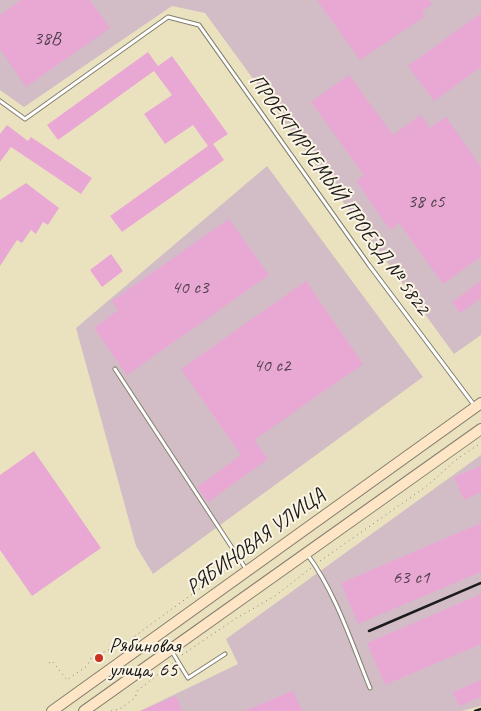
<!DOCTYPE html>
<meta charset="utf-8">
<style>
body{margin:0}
canvas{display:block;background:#eae2bf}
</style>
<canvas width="481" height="711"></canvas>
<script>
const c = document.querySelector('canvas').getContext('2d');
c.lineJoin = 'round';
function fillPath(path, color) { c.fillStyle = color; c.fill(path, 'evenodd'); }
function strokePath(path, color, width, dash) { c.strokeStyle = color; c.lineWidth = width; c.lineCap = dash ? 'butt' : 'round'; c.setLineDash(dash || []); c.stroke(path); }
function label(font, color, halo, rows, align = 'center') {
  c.font = font + ' Caveat,sans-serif'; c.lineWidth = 4; c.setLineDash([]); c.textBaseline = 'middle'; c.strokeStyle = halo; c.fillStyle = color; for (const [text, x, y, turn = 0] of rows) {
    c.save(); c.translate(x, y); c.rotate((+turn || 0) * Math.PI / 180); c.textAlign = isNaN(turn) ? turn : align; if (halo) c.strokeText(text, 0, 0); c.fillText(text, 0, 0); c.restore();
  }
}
const industrial = new Path2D(`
 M 0,0 L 481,0 L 481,335 L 454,354 L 205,13 L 172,6 L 24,107 L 0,90 Z
 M 267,166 L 423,377 L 153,574 L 136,546 L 76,328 Z
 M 481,455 L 481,706 L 462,711 L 140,711 L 238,664 L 226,639 Z`);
const building = new Path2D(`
 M 21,0 L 90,0 L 110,28 L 26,87 L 0,49 L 0,15 Z
 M 317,0 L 429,0 L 432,4 L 422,12 L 425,16 L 360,60 Z
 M 481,13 L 481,67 L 434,101 L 408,66 Z
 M 148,52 L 158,66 L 172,56 L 228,134 L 213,144 L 224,160 L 122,232 L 110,216 L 208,146 L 193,125 L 165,144 L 144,114 L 172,95 L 154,71 L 58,140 L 47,125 Z
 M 349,75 L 393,135 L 420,115 L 430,128 L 446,117 L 481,167 L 481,257 L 443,284 L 399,223 L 390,230 L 356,181 L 364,175 L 311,102 Z
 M 7,125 L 28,141 L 31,137 L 92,178 L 81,194 L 11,147 L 0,162 L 0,134 Z
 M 26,183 L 59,208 L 48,225 L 43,222 L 36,234 L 31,230 L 22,243 L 17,240 L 0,266 L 0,200 Z
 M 229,219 L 269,275 L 127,375 L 94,328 L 118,310 L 112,301 Z
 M 111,254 L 123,271 L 102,287 L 90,270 Z
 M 306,281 L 363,364 L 254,440 L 268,459 L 208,502 L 197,487 L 241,455 L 181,369 Z
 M 481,281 L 481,298 L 460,313 L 452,302 Z
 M 34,451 L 101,548 L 32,596 L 0,550 L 0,475 Z
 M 481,466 L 481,492 L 464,500 L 454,477 Z
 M 481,523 L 481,572 L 358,624 L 341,583 Z
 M 481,594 L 481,644 L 385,685 L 367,643 Z
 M 481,680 L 481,697 L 459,706 L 453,692 Z
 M 293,691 L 302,711 L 244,711 Z
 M 176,696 L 182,711 L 140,711 Z`);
const path = new Path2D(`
 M 320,561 L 427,486 L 457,459 L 481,443
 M 182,655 L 235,619 L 275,596 L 311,568
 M 49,663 L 52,661 L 67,680 L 87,666 L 91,658 L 128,641 L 235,563
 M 111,711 L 120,709 L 135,698 L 138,690 L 173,663`);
const lane = new Path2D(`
 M 0,101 L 25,119 L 168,17 L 199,25 L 369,265 L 474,405
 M 115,369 L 246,569
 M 307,554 C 336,593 352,644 370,688
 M 171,650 L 188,678 L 225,654`);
const secondary = new Path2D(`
 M 52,711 L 481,403
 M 84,711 L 481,429`);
const rail = new Path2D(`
 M 369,631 L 481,583
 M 475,711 L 481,709`);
const markers = [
 [99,658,5,"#c8321e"]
];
const numberNames = [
 ["38В",47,39],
 ["38 с5",426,202],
 ["40 с3",190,288],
 ["40 с2",272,366],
 ["63 с1",411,578]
];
const streetNames = [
 ["ПРОЕКТИРУЕМЫЙ ПРОЕЗД № 5822",339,195,54],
 ["РЯБИНОВАЯ УЛИЦА",256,542,-36]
];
const poiNames = [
 ["Рябиновая",109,646],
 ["улица, 65",109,670]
];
fillPath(industrial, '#d2bdc6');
fillPath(building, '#e9a8d4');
strokePath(lane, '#837f6e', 5);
strokePath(secondary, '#837f6e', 12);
strokePath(path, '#837f6e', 1, [1, 4]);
strokePath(lane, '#fff', 3);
strokePath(secondary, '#fee5c5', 10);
strokePath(rail, '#1c1c1c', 2.5);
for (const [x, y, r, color] of markers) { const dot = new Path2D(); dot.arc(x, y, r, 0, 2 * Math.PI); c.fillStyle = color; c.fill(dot); strokePath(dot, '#fcf5e5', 2); }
label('19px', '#4f3f4a', null, numberNames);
label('21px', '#1c1c1c', '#fcf5e5', streetNames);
label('21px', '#1c1c1c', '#fcf5e5', poiNames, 'left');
</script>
